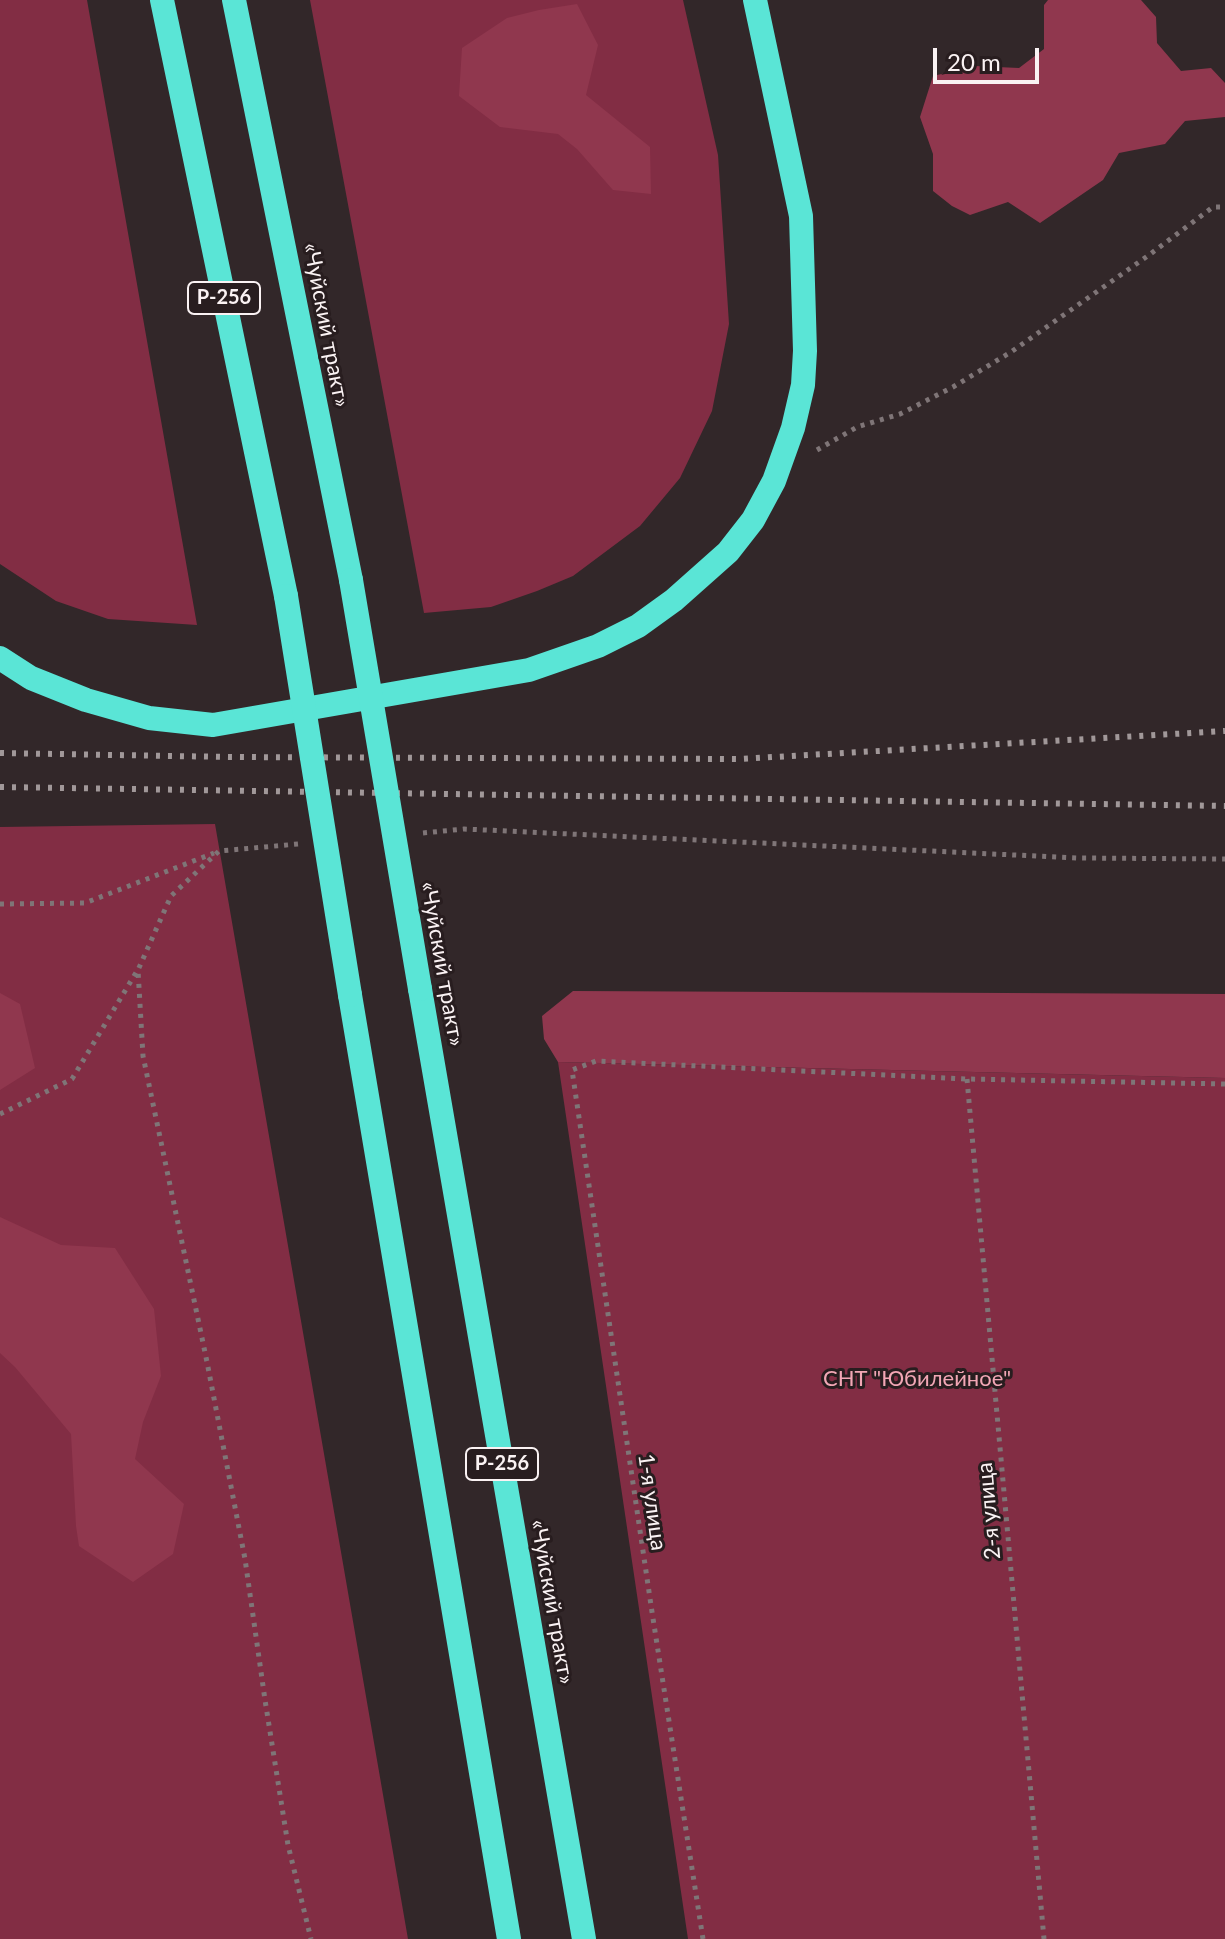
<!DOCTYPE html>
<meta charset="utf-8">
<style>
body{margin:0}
#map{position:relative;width:1225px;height:1939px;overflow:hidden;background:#322729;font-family:Lato,sans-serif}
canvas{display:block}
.scale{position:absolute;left:933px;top:48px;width:106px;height:36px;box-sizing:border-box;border:4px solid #faf2f3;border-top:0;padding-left:10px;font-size:24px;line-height:28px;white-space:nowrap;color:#faf2f3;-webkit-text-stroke:6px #281d1f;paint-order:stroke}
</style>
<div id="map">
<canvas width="1225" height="1939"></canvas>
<div class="scale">20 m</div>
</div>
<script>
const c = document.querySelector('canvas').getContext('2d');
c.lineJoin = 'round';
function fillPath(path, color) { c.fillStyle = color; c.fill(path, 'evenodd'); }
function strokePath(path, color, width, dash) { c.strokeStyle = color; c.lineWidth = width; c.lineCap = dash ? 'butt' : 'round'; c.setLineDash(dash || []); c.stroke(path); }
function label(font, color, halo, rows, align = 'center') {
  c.font = font + ' Lato,sans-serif'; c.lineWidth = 6; c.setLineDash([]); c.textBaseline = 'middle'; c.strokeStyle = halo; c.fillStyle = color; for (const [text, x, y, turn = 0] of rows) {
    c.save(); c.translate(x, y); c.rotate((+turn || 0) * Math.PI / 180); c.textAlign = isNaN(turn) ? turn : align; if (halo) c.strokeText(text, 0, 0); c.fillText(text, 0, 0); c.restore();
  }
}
const green = new Path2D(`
 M 0,0 L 87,0 L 197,625 L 108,619 L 56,601 L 0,564 Z
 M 310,0 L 683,0 L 718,155 L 729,324 L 712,411 L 680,478 L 640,526 L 573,576 L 537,591 L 491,607 L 424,613 Z
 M 215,824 L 408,1939 L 0,1939 L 0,827 Z
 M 558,1062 L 1225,1078 L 1225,1939 L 688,1939 Z`);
const forest = new Path2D(`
 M 1048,0 L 1141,0 L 1156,17 L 1157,43 L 1181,71 L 1211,68 L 1225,83 L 1225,117 L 1185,121 L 1165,144 L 1119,153 L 1103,180 L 1040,223 L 1008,202 L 970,215 L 952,206 L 933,191 L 933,154 L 920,117 L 933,76 L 975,66 L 1019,68 L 1044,49 L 1044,5 Z
 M 577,4 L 598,45 L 586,95 L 650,147 L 651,194 L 613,190 L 577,149 L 558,134 L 500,127 L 459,96 L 462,48 L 507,18 L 539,10 Z
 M 573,991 L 1225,994 L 1225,1078 L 558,1062 L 544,1039 L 542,1016 Z
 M 0,993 L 20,1004 L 35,1068 L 0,1090 Z
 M 0,1217 L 61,1245 L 115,1248 L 154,1309 L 161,1376 L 143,1422 L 135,1459 L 184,1504 L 173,1554 L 133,1582 L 79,1546 L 76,1526 L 71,1434 L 15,1367 L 0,1353 Z`);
const path = new Path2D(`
 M 817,450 L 857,427 L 900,414 L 953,387 L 1011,352 L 1149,255 L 1213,207 L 1225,207
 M 423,833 L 464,829 L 1078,858 L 1225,859
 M 298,844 L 219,851 L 171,896 L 138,970 L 143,1056 L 207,1362 L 245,1559 L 265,1700 L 288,1845 L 311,1939
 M 0,904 L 85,903 L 214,853
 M 967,1079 L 1044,1939
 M 0,1114 L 72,1079 L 137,971
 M 703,1939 L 652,1612 L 572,1070 L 596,1061 L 967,1079 L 1225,1084`);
const highway = new Path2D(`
 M 162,0 L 286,596
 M 234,0 L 351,580
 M 0,658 L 31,678 L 86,700 L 149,718 L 213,725 L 529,670 L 598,646 L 638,626 L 674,600 L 728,552 L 753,520 L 774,481 L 793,428 L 803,385 L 805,351 L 801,216 L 755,0
 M 420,989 L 584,1939
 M 350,995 L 509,1939`);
const rail = new Path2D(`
 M 0,753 L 230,757 L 739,759 L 1225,731
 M 0,787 L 1225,806`);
const highwayBridge = new Path2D(`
 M 351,580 L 420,989
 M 286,596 L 350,995`);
const shields = [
 [224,298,72],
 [502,1464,72]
];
const shieldNames = [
 ["Р-256",224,298],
 ["Р-256",502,1464]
];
const streetNames = [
 ["«Чуйский тракт»",326,325,79],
 ["«Чуйский тракт»",442,964,80],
 ["1-я улица",652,1502,82],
 ["2-я улица",989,1511,-95],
 ["«Чуйский тракт»",552,1602,80]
];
const parkNames = [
 ["СНТ \"Юбилейное\"",917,1379]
];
fillPath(green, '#822d44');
fillPath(forest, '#90374e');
strokePath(path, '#7f7577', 5, [4, 6]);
strokePath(highway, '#5ae5d6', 24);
strokePath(rail, '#a19899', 6, [4, 8]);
strokePath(highwayBridge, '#5ae5d6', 24);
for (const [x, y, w] of shields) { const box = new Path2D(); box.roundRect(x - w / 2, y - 16, w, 32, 6); c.fillStyle = '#281d1f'; c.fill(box); strokePath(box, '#faf2f3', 2); }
label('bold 20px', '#faf2f3', null, shieldNames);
label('22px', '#faf2f3', '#281d1f', streetNames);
label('22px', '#f2a6b5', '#281d1f', parkNames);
</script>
